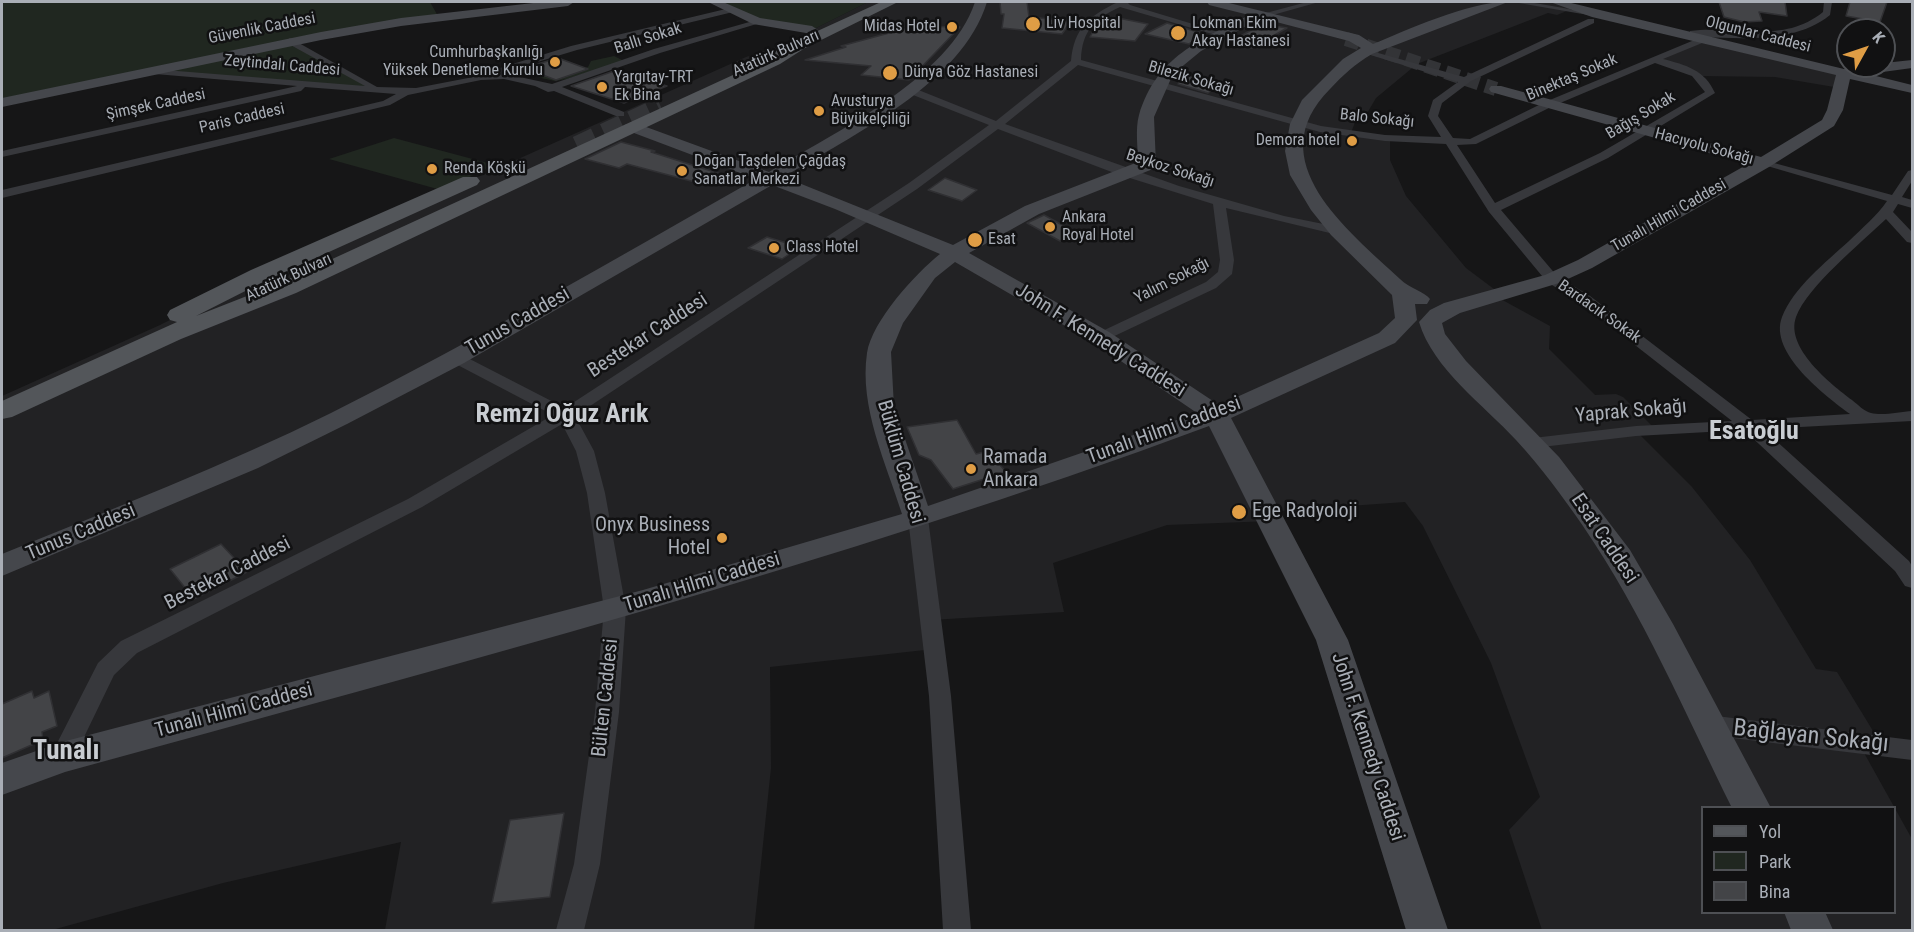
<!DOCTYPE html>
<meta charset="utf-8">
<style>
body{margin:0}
#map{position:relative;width:1914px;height:932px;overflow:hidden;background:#161617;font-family:"Roboto Condensed",sans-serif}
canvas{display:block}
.frame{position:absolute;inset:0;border:3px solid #a9aeb6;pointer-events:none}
.legend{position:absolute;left:1701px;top:806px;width:195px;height:108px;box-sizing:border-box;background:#111112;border:2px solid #4e5054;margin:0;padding:8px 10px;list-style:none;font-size:18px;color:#a9aeb6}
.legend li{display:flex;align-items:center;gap:12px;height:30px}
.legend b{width:30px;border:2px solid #4e5054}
.north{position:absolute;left:1836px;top:18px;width:60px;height:60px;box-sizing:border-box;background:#111112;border:2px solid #4e5054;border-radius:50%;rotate:50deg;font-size:16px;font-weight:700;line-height:24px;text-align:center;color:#a9aeb6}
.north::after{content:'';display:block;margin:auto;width:21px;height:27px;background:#df9d45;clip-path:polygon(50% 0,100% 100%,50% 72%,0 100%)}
</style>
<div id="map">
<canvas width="1914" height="932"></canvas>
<div class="frame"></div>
<ul class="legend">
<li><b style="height:8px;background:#53565a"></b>Yol</li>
<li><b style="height:16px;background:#202720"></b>Park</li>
<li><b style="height:16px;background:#434447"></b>Bina</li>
</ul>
<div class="north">K</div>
</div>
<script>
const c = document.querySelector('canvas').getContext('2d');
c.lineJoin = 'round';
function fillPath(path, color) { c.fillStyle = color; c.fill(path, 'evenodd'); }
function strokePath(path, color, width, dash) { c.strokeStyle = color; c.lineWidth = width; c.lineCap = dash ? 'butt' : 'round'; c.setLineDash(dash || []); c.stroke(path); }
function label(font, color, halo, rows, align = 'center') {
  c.font = font + ' "Roboto Condensed",sans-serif'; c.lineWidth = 5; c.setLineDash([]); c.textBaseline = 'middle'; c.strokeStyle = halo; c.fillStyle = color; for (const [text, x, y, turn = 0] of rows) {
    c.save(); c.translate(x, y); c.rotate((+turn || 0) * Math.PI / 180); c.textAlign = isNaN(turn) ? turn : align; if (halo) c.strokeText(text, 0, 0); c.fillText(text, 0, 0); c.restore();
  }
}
const built = new Path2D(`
 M 868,2 L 1556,2 L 1574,8 L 1557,15 L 1548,13 L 1417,64 L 1376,98 L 1366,115 L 1358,114 L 1351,133 L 1390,139 L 1390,160 L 1406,196 L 1466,268 L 1502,295 L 1497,297 L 1550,326 L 1549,349 L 1595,395 L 1616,394 L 1623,397 L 1656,430 L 1637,432 L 1692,487 L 1750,560 L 1816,669 L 1837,672 L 1881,744 L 1858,742 L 1912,839 L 1912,930 L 1542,930 L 1509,830 L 1540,797 L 1491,663 L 1423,526 L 1405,502 L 1266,512 L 1271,521 L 1167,525 L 1053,563 L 1064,612 L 931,620 L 934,649 L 770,667 L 771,768 L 754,930 L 385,930 L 401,842 L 223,883 L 52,930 L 2,930 L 2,396 L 160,325 L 259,275 L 746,57 L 782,45 ZM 1702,808 L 1894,808 L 1894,912 L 1702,912 Z
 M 1704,39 L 1844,73 L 1840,88 L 1775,77 L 1700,76 L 1655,60 Z`);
const green = new Path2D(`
 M 2,2 L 430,2 L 438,16 L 2,101 Z
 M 714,2 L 868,2 L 812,30 L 757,21 Z
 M 290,41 L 380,90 L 155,71 Z
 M 614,56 L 624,61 L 567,79 L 555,81 L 532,76 C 550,68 569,73 588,67 L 591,61 Z
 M 394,138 L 495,165 L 441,190 L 329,159 Z`);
const building = new Path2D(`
 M 1000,2 L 1027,2 L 1029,17 L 1071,21 L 1062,34 L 1002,28 L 1004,14 L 1001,14 Z
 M 1719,2 L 1785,2 L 1787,16 L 1759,12 L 1762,21 L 1744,22 L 1724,17 Z
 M 1850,2 L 1887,2 L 1880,22 L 1846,16 Z
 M 1113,17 L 1148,24 L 1135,41 L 1090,37 L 1097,24 Z
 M 1167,23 L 1205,34 L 1189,44 L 1145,34 Z
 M 1262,24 L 1287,28 L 1252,48 L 1228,43 Z
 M 915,26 L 960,27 L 909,80 L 861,75 L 871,66 L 805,60 L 846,47 L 841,46 Z
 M 558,58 L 588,69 L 556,80 L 524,68 Z
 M 614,71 L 667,86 L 624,103 L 571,86 Z
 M 1183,75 L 1220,83 L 1208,93 L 1178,84 Z
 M 621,142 L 655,151 L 651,152 L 724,175 L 706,185 L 627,164 L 619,168 L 585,159 Z
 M 945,178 L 977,190 L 962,201 L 928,190 Z
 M 1044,215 L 1077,233 L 1060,241 L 1027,223 Z
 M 767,237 L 800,247 L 782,259 L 748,248 Z
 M 957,420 L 976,454 L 988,451 L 1006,472 L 953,489 L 931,460 L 919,455 L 907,427 Z
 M 221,544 L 247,572 L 194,599 L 170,569 Z
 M 32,691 L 34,698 L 49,691 L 57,726 L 42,732 L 43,740 L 2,758 L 2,704 Z
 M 564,813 L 550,897 L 492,903 L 510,820 Z`);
const secondaryTunnel = new Path2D(`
 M 1346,39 L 1496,89`);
const primaryTunnel = new Path2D(`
 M 577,146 L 661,107`);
const street = new Path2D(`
 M 1118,2 L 1127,2 L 1130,5 L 1226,34 L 1219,36 L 1120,7 C 1094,19 1082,31 1081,60 L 1321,126 L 1385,135 L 1441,137 L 1428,116 L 1433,100 L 1458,82 L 1364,53 L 1364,49 L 1464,77 L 1588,19 L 1594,19 L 1594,23 L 1471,81 L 1442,103 L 1438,116 L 1453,138 L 1470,139 L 1545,102 L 1704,36 L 1690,35 L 1690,31 C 1735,25 1782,45 1823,12 L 1824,2 L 1832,2 L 1830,15 C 1797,42 1746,39 1705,37 L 1707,41 L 1663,59 C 1686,65 1705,70 1715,93 L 1608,158 L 1501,210 L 1557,276 L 1590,296 L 1752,420 L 1850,414 C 1827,397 1768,353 1782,317 C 1793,288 1826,262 1849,241 C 1862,228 1877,216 1887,201 L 1757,163 L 1763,160 L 1892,195 L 1908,171 L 1912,170 L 1912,181 L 1902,197 L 1912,200 L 1912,208 L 1898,204 L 1893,212 L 1912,232 L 1912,243 L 1907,242 L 1886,219 C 1862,242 1807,287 1796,317 C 1785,348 1831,384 1852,400 C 1857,404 1865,412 1871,413 C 1882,416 1900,412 1912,411 L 1912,421 L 1763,429 L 1909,561 L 1912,566 L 1912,588 L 1905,586 L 1895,571 L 1744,430 L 1636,436 L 1533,448 L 1527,447 L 1524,443 L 1533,438 L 1636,426 L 1732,421 L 1580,302 L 1547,282 L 1489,212 L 1446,144 L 1385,141 L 1320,132 L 1078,65 L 1005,124 L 1179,186 L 1284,216 L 1343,228 L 1344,231 L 1338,235 L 1226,208 L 1234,260 L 1232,274 L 1216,288 L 1106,340 L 1096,340 L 1093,337 L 1096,334 L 1206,282 L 1218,272 L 1220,260 L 1213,204 L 1117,174 L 998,129 L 917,189 L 575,416 L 594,451 L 605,493 L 626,609 L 619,712 L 600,864 L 584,930 L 556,930 L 574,864 L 595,712 L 604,609 L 587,493 L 576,451 L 562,424 L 422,507 L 137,653 L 114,675 L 71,764 L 62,767 L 53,764 L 50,757 L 98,663 L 121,641 L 408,499 L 553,415 L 450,361 L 448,358 L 450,355 L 462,355 L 565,408 L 909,183 L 989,125 L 908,93 L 908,89 L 916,89 L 996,121 L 1071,61 C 1074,28 1089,16 1118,2 ZM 1655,63 L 1692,76 L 1705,92 L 1600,153 L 1495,203 L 1457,145 L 1476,144 L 1553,106 Z
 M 1307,2 L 1319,2 L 1255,20 L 1251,17 Z
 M 1513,2 L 1529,2 L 1598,14 L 1594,16 Z
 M 730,8 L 733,12 L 577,50 L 501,73 L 552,84 L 654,49 L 760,19 L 760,23 L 660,53 L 562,87 L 624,112 L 624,116 L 616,116 L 554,91 L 548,92 L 535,86 L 504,79 L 481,80 L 408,95 L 390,105 L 2,198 L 2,190 L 383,101 L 396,94 L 305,87 L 301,91 L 2,157 L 2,151 L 297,86 L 155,74 L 152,73 L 152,69 L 365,86 L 287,43 L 286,41 L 290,38 L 377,87 L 416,88 L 489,74 L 490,71 L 571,46 Z
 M 918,512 L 925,513 L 928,518 L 951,696 L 971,930 L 943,930 L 929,696 L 908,518 L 911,513 Z
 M 1708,715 L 1912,740 L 1912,760 L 1708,735 L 1700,732 L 1696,725 L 1700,718 Z`);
const secondary = new Path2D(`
 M 542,2 L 574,2 L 568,6 L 401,26 L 321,40 L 2,107 L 2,98 L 321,32 L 401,18 Z
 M 708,2 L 723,2 L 760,18 L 812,26 L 818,30 L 812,34 L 753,24 Z
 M 975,2 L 987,2 C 962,84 852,135 784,177 L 953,245 L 1025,206 L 1138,162 C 1138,148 1135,129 1139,115 C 1157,56 1199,41 1249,15 L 1209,5 L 1207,2 L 1225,2 L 1359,35 L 1373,44 C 1406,30 1474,0 1508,2 L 1372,54 C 1355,64 1343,75 1330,89 C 1258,161 1348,230 1400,279 C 1409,288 1425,292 1430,299 L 1427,304 L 1415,304 L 1417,320 L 1395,343 L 1231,418 L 1348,640 L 1448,930 L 1406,930 L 1316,640 L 1209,426 C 835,565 450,666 65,772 L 2,795 L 2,763 L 62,742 L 643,590 L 902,514 C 886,463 859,407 867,353 C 872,321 915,274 940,254 L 835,209 L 772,185 L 464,363 L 347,424 L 258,468 L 2,576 L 2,554 C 112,509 224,466 331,413 C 475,341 615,259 756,179 L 626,130 L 624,127 L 626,124 L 638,124 L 769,172 C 835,132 950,78 975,2 ZM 1261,18 L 1349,41 L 1361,48 L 1343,59 L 1302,100 L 1290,124 L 1285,151 L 1290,175 L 1311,210 L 1331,235 L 1392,295 L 1395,318 L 1379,333 L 1219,405 L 1109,332 L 969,253 L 1039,214 L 1153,169 L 1156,165 L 1154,117 L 1173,74 L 1201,51 ZM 955,262 L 1093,342 L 1197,413 L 928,506 L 894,407 L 891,352 L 903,323 L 935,278 Z
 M 1550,2 L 1567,2 L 1844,69 L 1884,66 L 1884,63 L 1912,60 L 1912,68 L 1868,74 L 1912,85 L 1912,93 L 1850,79 L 1843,110 L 1834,126 L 1769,167 L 1592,268 L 1559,283 L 1460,313 L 1442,323 L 1445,334 L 1466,361 L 1559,457 L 1630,550 L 1673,624 L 1771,808 L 1732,808 C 1685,713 1643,614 1583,526 C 1563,497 1541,467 1516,440 C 1484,405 1433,369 1419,322 L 1430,310 L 1444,303 L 1545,275 L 1578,260 L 1748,164 L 1491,92 L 1489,89 L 1491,86 L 1501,86 L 1761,157 L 1822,120 L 1827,110 L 1836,75 L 1592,17 Z
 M 1784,912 L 1825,912 L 1833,930 L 1791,930 Z`);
const primary = new Path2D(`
 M 881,2 L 898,2 L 805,48 L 780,64 L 296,293 L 181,339 L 12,417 L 2,419 L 2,401 L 177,322 L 170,320 L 167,315 L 170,310 L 251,270 L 463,177 L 477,177 L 480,181 L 477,185 L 267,280 L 196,316 L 280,283 L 770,58 L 778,49 Z`);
const markers = [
 [1033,24,8,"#df9d45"],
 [952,27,6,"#df9d45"],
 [1178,33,8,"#df9d45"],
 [555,62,6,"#df9d45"],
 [890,73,8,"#df9d45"],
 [602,87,6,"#df9d45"],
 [819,111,6,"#df9d45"],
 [1352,141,6,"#df9d45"],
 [432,169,6,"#df9d45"],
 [682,171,6,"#df9d45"],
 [1050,227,6,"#df9d45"],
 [975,240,8,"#df9d45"],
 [774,248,6,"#df9d45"],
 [971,469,6,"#df9d45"],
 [1239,512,8,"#df9d45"],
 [722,538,6,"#df9d45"]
];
const farPoinames = [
 ["Liv Hospital",1046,24],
 ["Lokman Ekim",1192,24],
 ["Akay Hastanesi",1192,42],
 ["Midas Hotel",940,27,"right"],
 ["Cumhurbaşkanlığı",543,53,"right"],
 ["Yüksek Denetleme Kurulu",543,71,"right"],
 ["Dünya Göz Hastanesi",904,73],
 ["Yargıtay-TRT",614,78],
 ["Ek Bina",614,96],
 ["Avusturya",831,102],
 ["Büyükelçiliği",831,120],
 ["Demora hotel",1340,141,"right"],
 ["Doğan Taşdelen Çağdaş",694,162],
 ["Sanatlar Merkezi",694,180],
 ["Renda Köşkü",444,169],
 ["Ankara",1062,218],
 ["Royal Hotel",1062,236],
 ["Esat",988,240],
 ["Class Hotel",786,248]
];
const farStreetnames = [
 ["Güvenlik Caddesi",262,29,-11],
 ["Olgunlar Caddesi",1758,35,14],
 ["Ballı Sokak",648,39,-18],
 ["Atatürk Bulvarı",776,54,-24],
 ["Zeytindalı Caddesi",282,66,5],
 ["Binektaş Sokak",1572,78,-23],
 ["Bilezik Sokağı",1191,79,16],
 ["Şimşek Caddesi",156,105,-12],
 ["Bağış Sokak",1641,116,-31],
 ["Paris Caddesi",242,119,-13],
 ["Balo Sokağı",1377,119,6],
 ["Hacıyolu Sokağı",1704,147,15],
 ["Beykoz Sokağı",1170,169,18],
 ["Tunalı Hilmi Caddesi",1669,216,-30],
 ["Atatürk Bulvarı",289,278,-25],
 ["Yalım Sokağı",1172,281,-27],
 ["Bardacık Sokak",1599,312,35]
];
const streetNames = [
 ["Tunus Caddesi",518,322,-30],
 ["Bestekar Caddesi",648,336,-33],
 ["John F. Kennedy Caddesi",1100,341,32],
 ["Yaprak Sokağı",1631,412,-5],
 ["Tunalı Hilmi Caddesi",1164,431,-20],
 ["Büklüm Caddesi",900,462,74],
 ["Tunus Caddesi",81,533,-23],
 ["Esat Caddesi",1604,539,56],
 ["Bestekar Caddesi",228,574,-27],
 ["Tunalı Hilmi Caddesi",702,583,-17],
 ["Bülten Caddesi",606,698,-84],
 ["Tunalı Hilmi Caddesi",234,711,-15],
 ["John F. Kennedy Caddesi",1367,747,72]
];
const poiNames = [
 ["Ramada",983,458],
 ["Ankara",983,481],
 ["Ege Radyoloji",1252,512],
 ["Onyx Business",710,526,"right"],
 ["Hotel",710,549,"right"]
];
const nearStreetnames = [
 ["Bağlayan Sokağı",1811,737,6]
];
const districtNames = [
 ["Remzi Oğuz Arık",562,415],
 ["Esatoğlu",1754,432]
];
const nearQuarternames = [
 ["Tunalı",66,752]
];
fillPath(built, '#222224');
fillPath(green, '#202720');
fillPath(building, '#434447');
strokePath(building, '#303033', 1.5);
strokePath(secondaryTunnel, '#333437', 14, [14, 7]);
strokePath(primaryTunnel, '#333437', 20, [20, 10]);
fillPath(street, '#37383c');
fillPath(secondary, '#45474c');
fillPath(primary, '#53565a');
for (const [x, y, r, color] of markers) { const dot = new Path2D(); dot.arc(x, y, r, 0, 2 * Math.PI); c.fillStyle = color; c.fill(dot); strokePath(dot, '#111112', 2); }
label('16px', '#a9aeb6', '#111112', farPoinames, 'left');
label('16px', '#a9aeb6', '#111112', farStreetnames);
label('20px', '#a9aeb6', '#111112', streetNames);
label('20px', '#a9aeb6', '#111112', poiNames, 'left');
label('24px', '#a9aeb6', '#111112', nearStreetnames);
label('bold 26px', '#c9cdd2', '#111112', districtNames);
label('bold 27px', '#c9cdd2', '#111112', nearQuarternames);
</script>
